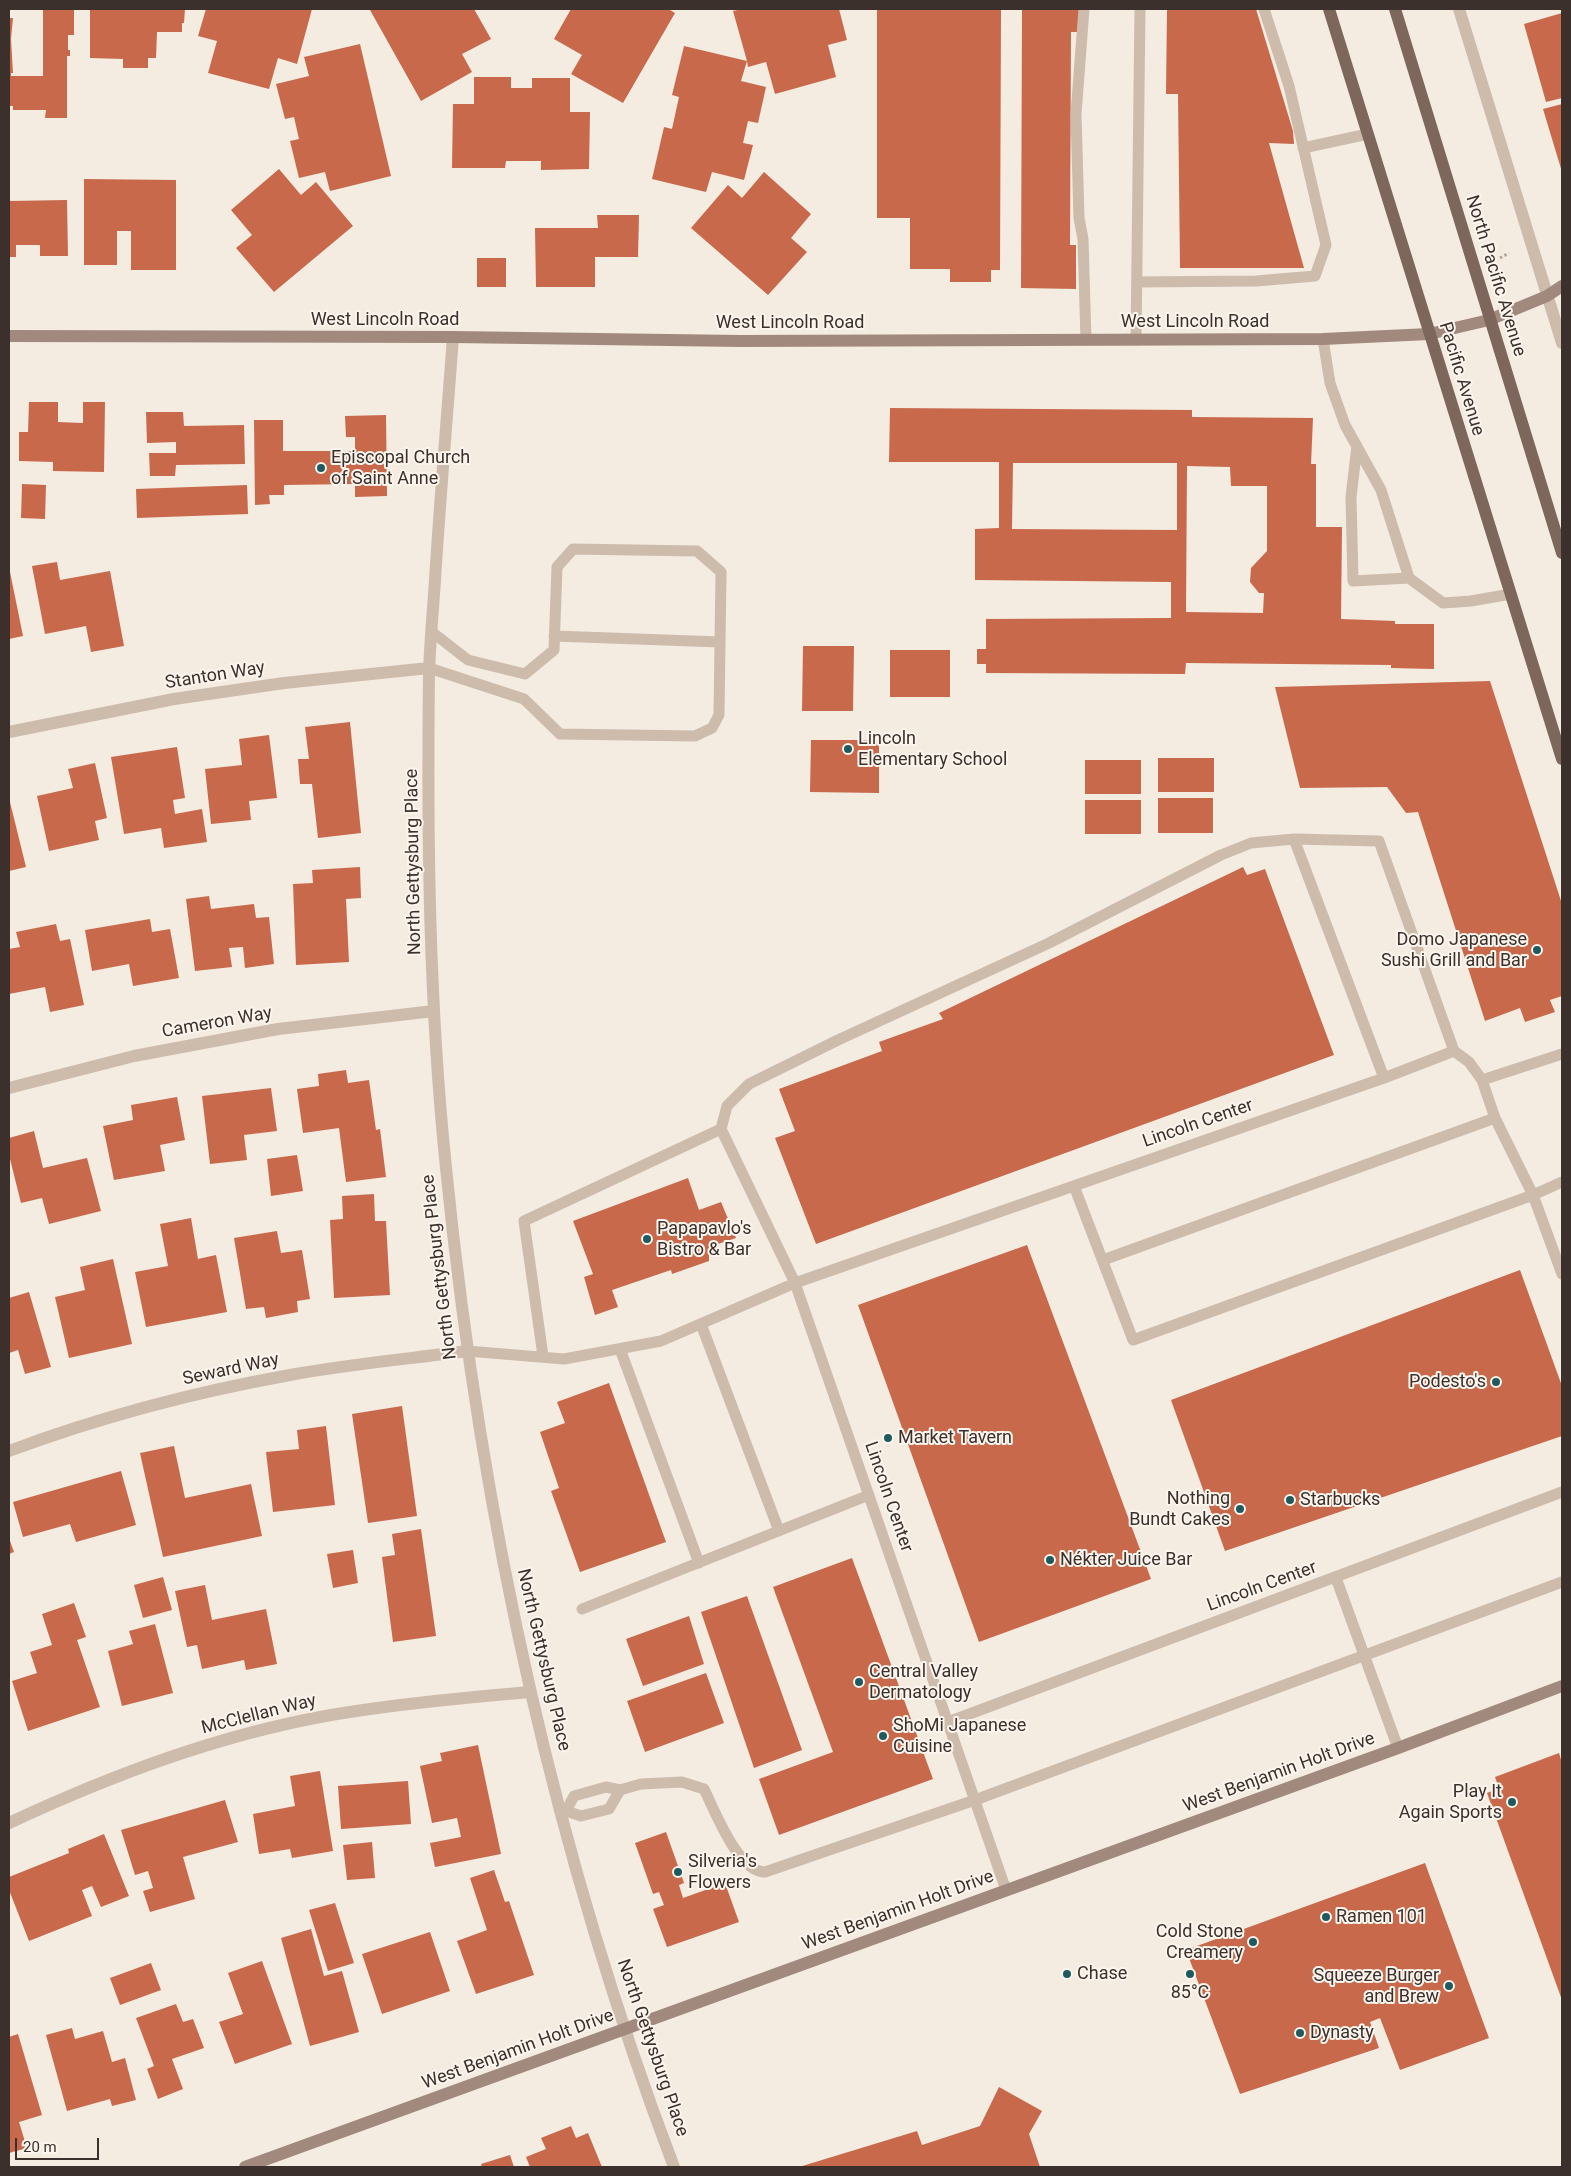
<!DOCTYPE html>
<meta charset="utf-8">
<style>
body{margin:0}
#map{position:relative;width:1571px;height:2176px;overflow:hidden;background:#f4ebe1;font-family:Roboto,sans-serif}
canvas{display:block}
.frame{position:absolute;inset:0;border:10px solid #3b302b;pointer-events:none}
.scale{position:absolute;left:15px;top:2138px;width:84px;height:22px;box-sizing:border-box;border:2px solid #3b302b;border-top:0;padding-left:6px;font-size:15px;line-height:18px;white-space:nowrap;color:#3b302b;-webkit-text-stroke:4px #fbf5ee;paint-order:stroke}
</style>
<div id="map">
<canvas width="1571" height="2176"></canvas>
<div class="frame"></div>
<div class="scale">20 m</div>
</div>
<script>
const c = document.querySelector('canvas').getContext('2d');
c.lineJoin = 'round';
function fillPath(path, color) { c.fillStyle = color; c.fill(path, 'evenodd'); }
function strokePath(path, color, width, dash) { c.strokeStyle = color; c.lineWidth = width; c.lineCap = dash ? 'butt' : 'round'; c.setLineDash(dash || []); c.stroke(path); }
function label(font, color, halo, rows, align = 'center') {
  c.font = font + ' Roboto,sans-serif'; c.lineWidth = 4; c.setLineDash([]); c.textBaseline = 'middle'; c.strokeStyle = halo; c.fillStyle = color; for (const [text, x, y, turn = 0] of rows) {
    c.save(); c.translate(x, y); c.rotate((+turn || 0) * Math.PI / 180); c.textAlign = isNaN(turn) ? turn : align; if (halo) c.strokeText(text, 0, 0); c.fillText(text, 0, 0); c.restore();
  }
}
const building = new Path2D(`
 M 43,9 L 74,9 L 74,35 L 68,35 L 68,50 L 70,50 L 70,56 L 67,56 L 67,118 L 45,118 L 46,110 L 13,110 L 13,106 L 9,106 L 9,18 L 13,18 L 11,39 L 13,73 L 11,73 L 11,76 L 43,76 Z
 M 90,9 L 185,9 L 184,23 L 182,23 L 182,32 L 157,32 L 156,58 L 148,58 L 148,68 L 123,68 L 123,59 L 90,58 Z
 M 206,9 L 312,9 L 297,64 L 278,58 L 269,89 L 208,73 L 217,41 L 198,36 Z
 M 373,9 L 474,9 L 491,39 L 462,54 L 472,72 L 421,101 L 370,10 Z
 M 571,9 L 668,9 L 675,13 L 623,103 L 571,74 L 582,55 L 554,39 Z
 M 742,9 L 839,9 L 847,40 L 828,45 L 836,77 L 775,94 L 766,62 L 748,67 L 747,61 L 741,81 L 766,87 L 758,123 L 748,121 L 743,143 L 753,145 L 744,180 L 712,172 L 706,192 L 652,179 L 664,127 L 672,129 L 679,97 L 672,95 L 684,46 L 747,61 L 733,11 Z
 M 877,9 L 1001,9 L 1000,270 L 991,270 L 991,282 L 950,282 L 950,269 L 910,269 L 910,218 L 877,218 Z
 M 1022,9 L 1079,9 L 1079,32 L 1071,32 L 1070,245 L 1076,245 L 1076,289 L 1021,288 Z
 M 1167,9 L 1256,9 L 1293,131 L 1294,144 L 1269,143 L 1304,268 L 1180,268 L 1178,94 L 1166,94 Z
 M 1562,13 L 1562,98 L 1546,102 L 1524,24 Z
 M 360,44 L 391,176 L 330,191 L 325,172 L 299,178 L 290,141 L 299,139 L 294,117 L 285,119 L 276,84 L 309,76 L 304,57 Z
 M 474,77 L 511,77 L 511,88 L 532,88 L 532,78 L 570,78 L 570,112 L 590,112 L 589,169 L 541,170 L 541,161 L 506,161 L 505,168 L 452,168 L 453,104 L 474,104 Z
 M 1562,104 L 1562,172 L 1543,109 Z
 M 279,169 L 301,195 L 316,182 L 353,226 L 274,292 L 236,248 L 252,235 L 231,210 Z
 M 764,172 L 811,214 L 791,238 L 807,252 L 768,295 L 691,228 L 728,185 L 742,198 Z
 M 84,179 L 176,180 L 176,270 L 131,270 L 131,231 L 117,231 L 117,265 L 84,265 Z
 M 67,200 L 68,256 L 40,256 L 40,245 L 16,245 L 16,257 L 9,257 L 9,201 Z
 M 597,215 L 639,215 L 638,257 L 595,257 L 595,287 L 536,287 L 535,228 L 598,228 Z
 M 477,258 L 506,258 L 506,287 L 477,287 Z
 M 29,402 L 58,402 L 58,422 L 83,423 L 83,402 L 105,402 L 104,472 L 53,471 L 53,462 L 19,461 L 19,432 L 28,432 Z
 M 890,408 L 1192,410 L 1192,417 L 1313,418 L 1311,464 L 1316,464 L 1316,527 L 1342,527 L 1341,619 L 1395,621 L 1395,624 L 1434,624 L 1434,669 L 1391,668 L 1391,665 L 1186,663 L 1185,674 L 986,673 L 986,664 L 977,664 L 977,649 L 986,649 L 986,619 L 1171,618 L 1171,582 L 975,580 L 975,529 L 999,528 L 999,462 L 889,462 ZM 1013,463 L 1177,463 L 1177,530 L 1012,529 ZM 1187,466 L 1230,467 L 1231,486 L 1267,486 L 1267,551 L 1251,568 L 1250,582 L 1259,593 L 1264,593 L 1263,613 L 1186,612 Z
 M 146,412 L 183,412 L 184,426 L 244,425 L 245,464 L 176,465 L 175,476 L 150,476 L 149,453 L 176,453 L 176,442 L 147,443 Z
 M 386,415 L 387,496 L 355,497 L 355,484 L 284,485 L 284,495 L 269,495 L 270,504 L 255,505 L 254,420 L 283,420 L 283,451 L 355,451 L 355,437 L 346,437 L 345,416 Z
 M 22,484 L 46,485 L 45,519 L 21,518 Z
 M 247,485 L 248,514 L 137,518 L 136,489 Z
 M 57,562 L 60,580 L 110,571 L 124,646 L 91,652 L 86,626 L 45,634 L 32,566 Z
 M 9,567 L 23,636 L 9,639 Z
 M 803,646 L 854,646 L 853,711 L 802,711 Z
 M 890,650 L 950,650 L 950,697 L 890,697 Z
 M 1490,681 L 1562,904 L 1562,996 L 1550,1000 L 1555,1012 L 1525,1022 L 1520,1008 L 1485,1021 L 1418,812 L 1406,813 L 1387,787 L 1300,788 L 1275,687 Z
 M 350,722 L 361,833 L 318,838 L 312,784 L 300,784 L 298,759 L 309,759 L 305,727 Z
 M 269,735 L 277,798 L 249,801 L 251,820 L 211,824 L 205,769 L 242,765 L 239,739 Z
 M 811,740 L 879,740 L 879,793 L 810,792 Z
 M 177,747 L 185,798 L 173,800 L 175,814 L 202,809 L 207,842 L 164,848 L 161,828 L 124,834 L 111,757 Z
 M 1158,758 L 1214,758 L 1214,792 L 1158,792 Z
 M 1085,760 L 1141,760 L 1141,794 L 1085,794 Z
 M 95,763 L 107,818 L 95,821 L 99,840 L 49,851 L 37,796 L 73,788 L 68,769 Z
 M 9,798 L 26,867 L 9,871 Z
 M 1158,798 L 1213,798 L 1213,833 L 1158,833 Z
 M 1085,800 L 1141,800 L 1141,834 L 1085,834 Z
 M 360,867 L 361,898 L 346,899 L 349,962 L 296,965 L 293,884 L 313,883 L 312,870 Z
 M 1243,867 L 1247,875 L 1265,869 L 1334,1055 L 816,1244 L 775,1138 L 795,1131 L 779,1089 L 882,1051 L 879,1042 L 943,1019 L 939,1013 Z
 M 209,896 L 211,909 L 254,904 L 256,918 L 269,917 L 274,964 L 245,968 L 243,947 L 229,948 L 232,967 L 195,971 L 186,899 Z
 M 150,919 L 152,932 L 170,929 L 179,978 L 133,986 L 129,964 L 92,971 L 85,930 Z
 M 56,924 L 60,941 L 70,939 L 84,1005 L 50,1012 L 45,987 L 9,994 L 9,949 L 20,947 L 16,932 Z
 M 346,1070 L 348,1083 L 369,1080 L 376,1130 L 380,1129 L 386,1177 L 346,1182 L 339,1128 L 303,1133 L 297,1089 L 319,1086 L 318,1074 Z
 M 271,1088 L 277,1131 L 244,1135 L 247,1160 L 210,1164 L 202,1096 Z
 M 177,1097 L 185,1140 L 160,1145 L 165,1171 L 114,1180 L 103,1126 L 133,1120 L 131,1105 Z
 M 34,1131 L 43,1168 L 87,1158 L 101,1211 L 49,1224 L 42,1198 L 21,1203 L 9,1155 L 9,1138 Z
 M 297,1155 L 303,1191 L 271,1196 L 267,1159 Z
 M 688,1178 L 699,1210 L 721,1202 L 736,1238 L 715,1245 L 709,1251 L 709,1261 L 672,1274 L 671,1270 L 612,1290 L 618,1307 L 595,1315 L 584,1277 L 593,1274 L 573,1221 Z
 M 374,1194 L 375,1221 L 386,1221 L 390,1295 L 334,1298 L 330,1220 L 343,1219 L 342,1196 Z
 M 191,1218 L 198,1259 L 216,1255 L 227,1312 L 146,1327 L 135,1272 L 168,1266 L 160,1224 Z
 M 277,1231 L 281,1253 L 302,1250 L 310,1299 L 297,1301 L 298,1312 L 266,1318 L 264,1307 L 246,1309 L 234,1238 Z
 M 1027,1245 L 1151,1579 L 979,1642 L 858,1305 Z
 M 113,1259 L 132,1344 L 69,1358 L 55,1297 L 85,1290 L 80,1267 Z
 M 1520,1270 L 1562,1386 L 1562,1436 L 1225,1551 L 1171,1400 Z
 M 29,1292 L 51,1367 L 25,1374 L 18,1350 L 9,1353 L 9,1298 Z
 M 609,1383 L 666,1542 L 580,1572 L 551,1491 L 559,1488 L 540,1432 L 565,1423 L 557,1402 Z
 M 402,1406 L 417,1516 L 368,1523 L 352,1414 Z
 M 326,1426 L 335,1505 L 273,1512 L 266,1452 L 299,1449 L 297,1430 Z
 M 174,1446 L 185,1498 L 251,1484 L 262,1536 L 163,1557 L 140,1453 Z
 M 121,1471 L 136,1525 L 76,1542 L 70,1524 L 23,1537 L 13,1502 Z
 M 421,1529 L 436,1636 L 393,1642 L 382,1557 L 395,1555 L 392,1534 Z
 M 9,1538 L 14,1552 L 9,1554 Z
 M 353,1550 L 358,1583 L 333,1588 L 327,1554 Z
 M 852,1558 L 933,1779 L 779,1835 L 759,1779 L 833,1752 L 773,1587 Z
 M 163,1577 L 172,1610 L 143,1618 L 134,1585 Z
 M 205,1585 L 212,1620 L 266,1609 L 277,1664 L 246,1670 L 244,1660 L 202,1669 L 197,1645 L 187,1647 L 175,1591 Z
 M 747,1596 L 802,1750 L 754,1768 L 701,1612 Z
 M 74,1603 L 86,1637 L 77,1640 L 100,1707 L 28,1731 L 12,1681 L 37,1673 L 30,1652 L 52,1645 L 42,1614 Z
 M 689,1616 L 704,1664 L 643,1686 L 626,1639 Z
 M 155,1624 L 173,1693 L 122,1706 L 108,1651 L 133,1644 L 129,1631 Z
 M 706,1673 L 724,1723 L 645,1752 L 627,1701 Z
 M 478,1745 L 501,1854 L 435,1867 L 430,1843 L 461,1837 L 457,1818 L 432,1823 L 420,1766 L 442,1761 L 440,1753 Z
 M 1559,1753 L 1562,1763 L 1562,2000 L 1487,1793 L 1499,1788 L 1495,1777 Z
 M 320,1771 L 333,1851 L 292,1858 L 290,1849 L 259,1854 L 253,1814 L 295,1806 L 290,1776 Z
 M 408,1781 L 411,1824 L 341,1829 L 338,1786 Z
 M 225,1800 L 238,1842 L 183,1857 L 195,1899 L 150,1912 L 143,1891 L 153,1888 L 148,1871 L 135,1875 L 121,1830 Z
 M 666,1832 L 684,1883 L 679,1885 L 683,1898 L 725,1883 L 739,1922 L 667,1947 L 653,1909 L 664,1905 L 659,1892 L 653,1894 L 635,1843 Z
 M 104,1834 L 129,1896 L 101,1907 L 92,1886 L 82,1890 L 92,1916 L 29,1941 L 9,1890 L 9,1877 L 69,1853 L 68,1849 Z
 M 372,1842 L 375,1878 L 347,1880 L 343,1845 Z
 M 1425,1863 L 1489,2038 L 1400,2070 L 1380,2018 L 1370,2022 L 1379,2048 L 1240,2094 L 1186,1950 Z
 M 494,1870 L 505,1902 L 509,1901 L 534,1975 L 476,1994 L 457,1941 L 487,1930 L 470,1878 Z
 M 335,1903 L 354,1963 L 328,1971 L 309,1910 Z
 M 311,1929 L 324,1976 L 342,1971 L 359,2032 L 310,2046 L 281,1938 Z
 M 430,1932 L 450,1991 L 382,2014 L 362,1954 Z
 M 262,1961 L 292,2044 L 235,2064 L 219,2022 L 243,2014 L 228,1973 Z
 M 151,1963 L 161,1990 L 120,2005 L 110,1978 Z
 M 176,2004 L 183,2022 L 193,2019 L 204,2048 L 172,2059 L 183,2089 L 158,2099 L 147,2069 L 154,2066 L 136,2018 Z
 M 72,2028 L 75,2039 L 103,2031 L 112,2062 L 125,2058 L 136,2100 L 112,2106 L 110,2099 L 67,2111 L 46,2035 Z
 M 18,2034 L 42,2115 L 19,2122 L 27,2148 L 9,2153 L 9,2037 Z
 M 999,2087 L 1042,2111 L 1029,2134 L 1040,2167 L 799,2167 L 917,2131 L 922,2145 L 980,2126 Z
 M 571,2126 L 576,2138 L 588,2133 L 602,2167 L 530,2167 L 526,2157 L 546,2149 L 541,2138 Z
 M 510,2155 L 514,2167 L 482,2167 L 481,2164 Z`);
const path = new Path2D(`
 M 1500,258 L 1509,253`);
const lane = new Path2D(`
 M 1084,9 L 1076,114 L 1079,218 L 1083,239 L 1086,340
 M 1303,148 L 1368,134
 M 1137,282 L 1256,281 L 1315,276 L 1326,245 L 1289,86 L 1264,9
 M 1323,339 L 1330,383 L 1345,425 L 1381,490 L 1409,578 L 1443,603 L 1471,601 L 1511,594
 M 1136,340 L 1140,9
 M 1357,446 L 1351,497 L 1353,581 L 1409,578
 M 554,636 L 720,642
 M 429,668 L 524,699 L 560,734 L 695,736 L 712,728 L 719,715 L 721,572 L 697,551 L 573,549 L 557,567 L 554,650 L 525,674 L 468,660 L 432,632
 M 1384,1078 L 1294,839 L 1379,841 L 1454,1051
 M 1482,1080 L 1562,1054
 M 721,1129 L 727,1106 L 749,1084 L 838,1040 L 1047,944 L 1221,855 L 1251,843 L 1294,839
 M 1074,1186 L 1133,1340 L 1533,1195 L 1562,1182
 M 1103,1260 L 1495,1118
 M 701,1324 L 779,1531
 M 620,1349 L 699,1563
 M 467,1351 L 564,1359 L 661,1341 L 795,1283 L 1384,1078 L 1454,1051 L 1469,1062 L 1482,1080 L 1495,1118 L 1533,1195 L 1562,1274
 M 543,1356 L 524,1221 L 721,1129 L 795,1283 L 1006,1890
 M 1336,1578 L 1398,1748
 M 582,1609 L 869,1495
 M 948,1722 L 1562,1492
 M 620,1790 L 609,1809 L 581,1816 L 566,1811 L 574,1796 L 606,1787 L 620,1790 L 641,1784 L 682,1782 L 704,1789 C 715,1811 738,1872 765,1872 L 975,1800 L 1562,1582`);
const street = new Path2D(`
 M 1459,9 L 1562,343
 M 453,337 C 447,418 440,499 435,580 C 433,611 430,642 429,673 C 427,837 429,1004 446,1168 C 480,1509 552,1846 674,2167
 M 9,732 L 174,699 L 284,683 L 429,668
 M 9,1088 L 134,1056 L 278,1029 L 434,1011
 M 9,1451 C 100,1417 195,1392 290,1375 C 349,1364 408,1359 467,1351
 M 9,1823 C 112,1775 218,1735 331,1715 C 397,1704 464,1698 530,1692`);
const secondary = new Path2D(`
 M 9,336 L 453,337 L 740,341 L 1323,339 L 1429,334 L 1489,320 L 1547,296 L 1562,286
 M 245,2167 L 1398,1748 L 1562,1686`);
const primary = new Path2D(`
 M 1329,9 L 1562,759
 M 1395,9 L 1562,553`);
const markers = [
 [321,468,5,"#1f5a5e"],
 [848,749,5,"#1f5a5e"],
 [1537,950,5,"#1f5a5e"],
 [647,1239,5,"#1f5a5e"],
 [1496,1382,5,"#1f5a5e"],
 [888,1438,5,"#1f5a5e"],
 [1290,1500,5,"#1f5a5e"],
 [1240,1509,5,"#1f5a5e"],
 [1050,1560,5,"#1f5a5e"],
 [859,1682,5,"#1f5a5e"],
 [883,1736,5,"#1f5a5e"],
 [1512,1802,5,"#1f5a5e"],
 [678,1872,5,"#1f5a5e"],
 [1326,1917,5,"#1f5a5e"],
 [1253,1942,5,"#1f5a5e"],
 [1067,1974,5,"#1f5a5e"],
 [1190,1974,5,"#1f5a5e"],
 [1449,1986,5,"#1f5a5e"],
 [1300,2033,5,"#1f5a5e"]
];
const streetNames = [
 ["North Pacific Avenue",1495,276,73],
 ["West Lincoln Road",385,320],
 ["West Lincoln Road",1195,322],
 ["West Lincoln Road",790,323],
 ["Pacific Avenue",1461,379,73],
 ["Stanton Way",215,676,-9],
 ["North Gettysburg Place",414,862,-91],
 ["Cameron Way",217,1023,-10],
 ["Lincoln Center",1198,1124,-19],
 ["North Gettysburg Place",440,1267,-97],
 ["Seward Way",231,1370,-12],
 ["Lincoln Center",888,1497,71],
 ["Lincoln Center",1262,1587,-20],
 ["North Gettysburg Place",543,1660,77],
 ["McClellan Way",259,1715,-14],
 ["West Benjamin Holt Drive",1279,1773,-20],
 ["West Benjamin Holt Drive",898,1911,-20],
 ["North Gettysburg Place",652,2048,71],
 ["West Benjamin Holt Drive",518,2050,-20]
];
const poiNames = [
 ["Episcopal Church",331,458],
 ["of Saint Anne",331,479],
 ["Lincoln",858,739],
 ["Elementary School",858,760],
 ["Domo Japanese",1527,940,"right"],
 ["Sushi Grill and Bar",1527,961,"right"],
 ["Papapavlo's",657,1229],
 ["Bistro & Bar",657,1250],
 ["Podesto's",1486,1382,"right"],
 ["Market Tavern",898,1438],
 ["Nothing",1230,1499,"right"],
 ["Bundt Cakes",1230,1520,"right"],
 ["Starbucks",1300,1500],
 ["Nékter Juice Bar",1060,1560],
 ["Central Valley",869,1672],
 ["Dermatology",869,1693],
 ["ShoMi Japanese",893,1726],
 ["Cuisine",893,1747],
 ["Play It",1502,1792,"right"],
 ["Again Sports",1502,1813,"right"],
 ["Silveria's",688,1862],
 ["Flowers",688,1883],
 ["Ramen 101",1336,1917],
 ["Cold Stone",1243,1932,"right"],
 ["Creamery",1243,1953,"right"],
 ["Chase",1077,1974],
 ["Squeeze Burger",1439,1976,"right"],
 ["and Brew",1439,1997,"right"],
 ["85°C",1190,1993,"center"],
 ["Dynasty",1310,2033]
];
fillPath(building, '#c8694b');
strokePath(path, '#b9a596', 3, [2.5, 2.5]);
strokePath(lane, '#cdbbac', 11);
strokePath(street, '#cdbbac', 12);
strokePath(secondary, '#a18a7d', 12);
strokePath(primary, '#7d675c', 12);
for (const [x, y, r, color] of markers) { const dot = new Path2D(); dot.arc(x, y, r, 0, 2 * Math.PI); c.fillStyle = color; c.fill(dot); strokePath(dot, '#fbf5ee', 2); }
label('18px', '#3b302b', '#fbf5ee', streetNames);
label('18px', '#3b302b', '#fbf5ee', poiNames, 'left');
</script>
